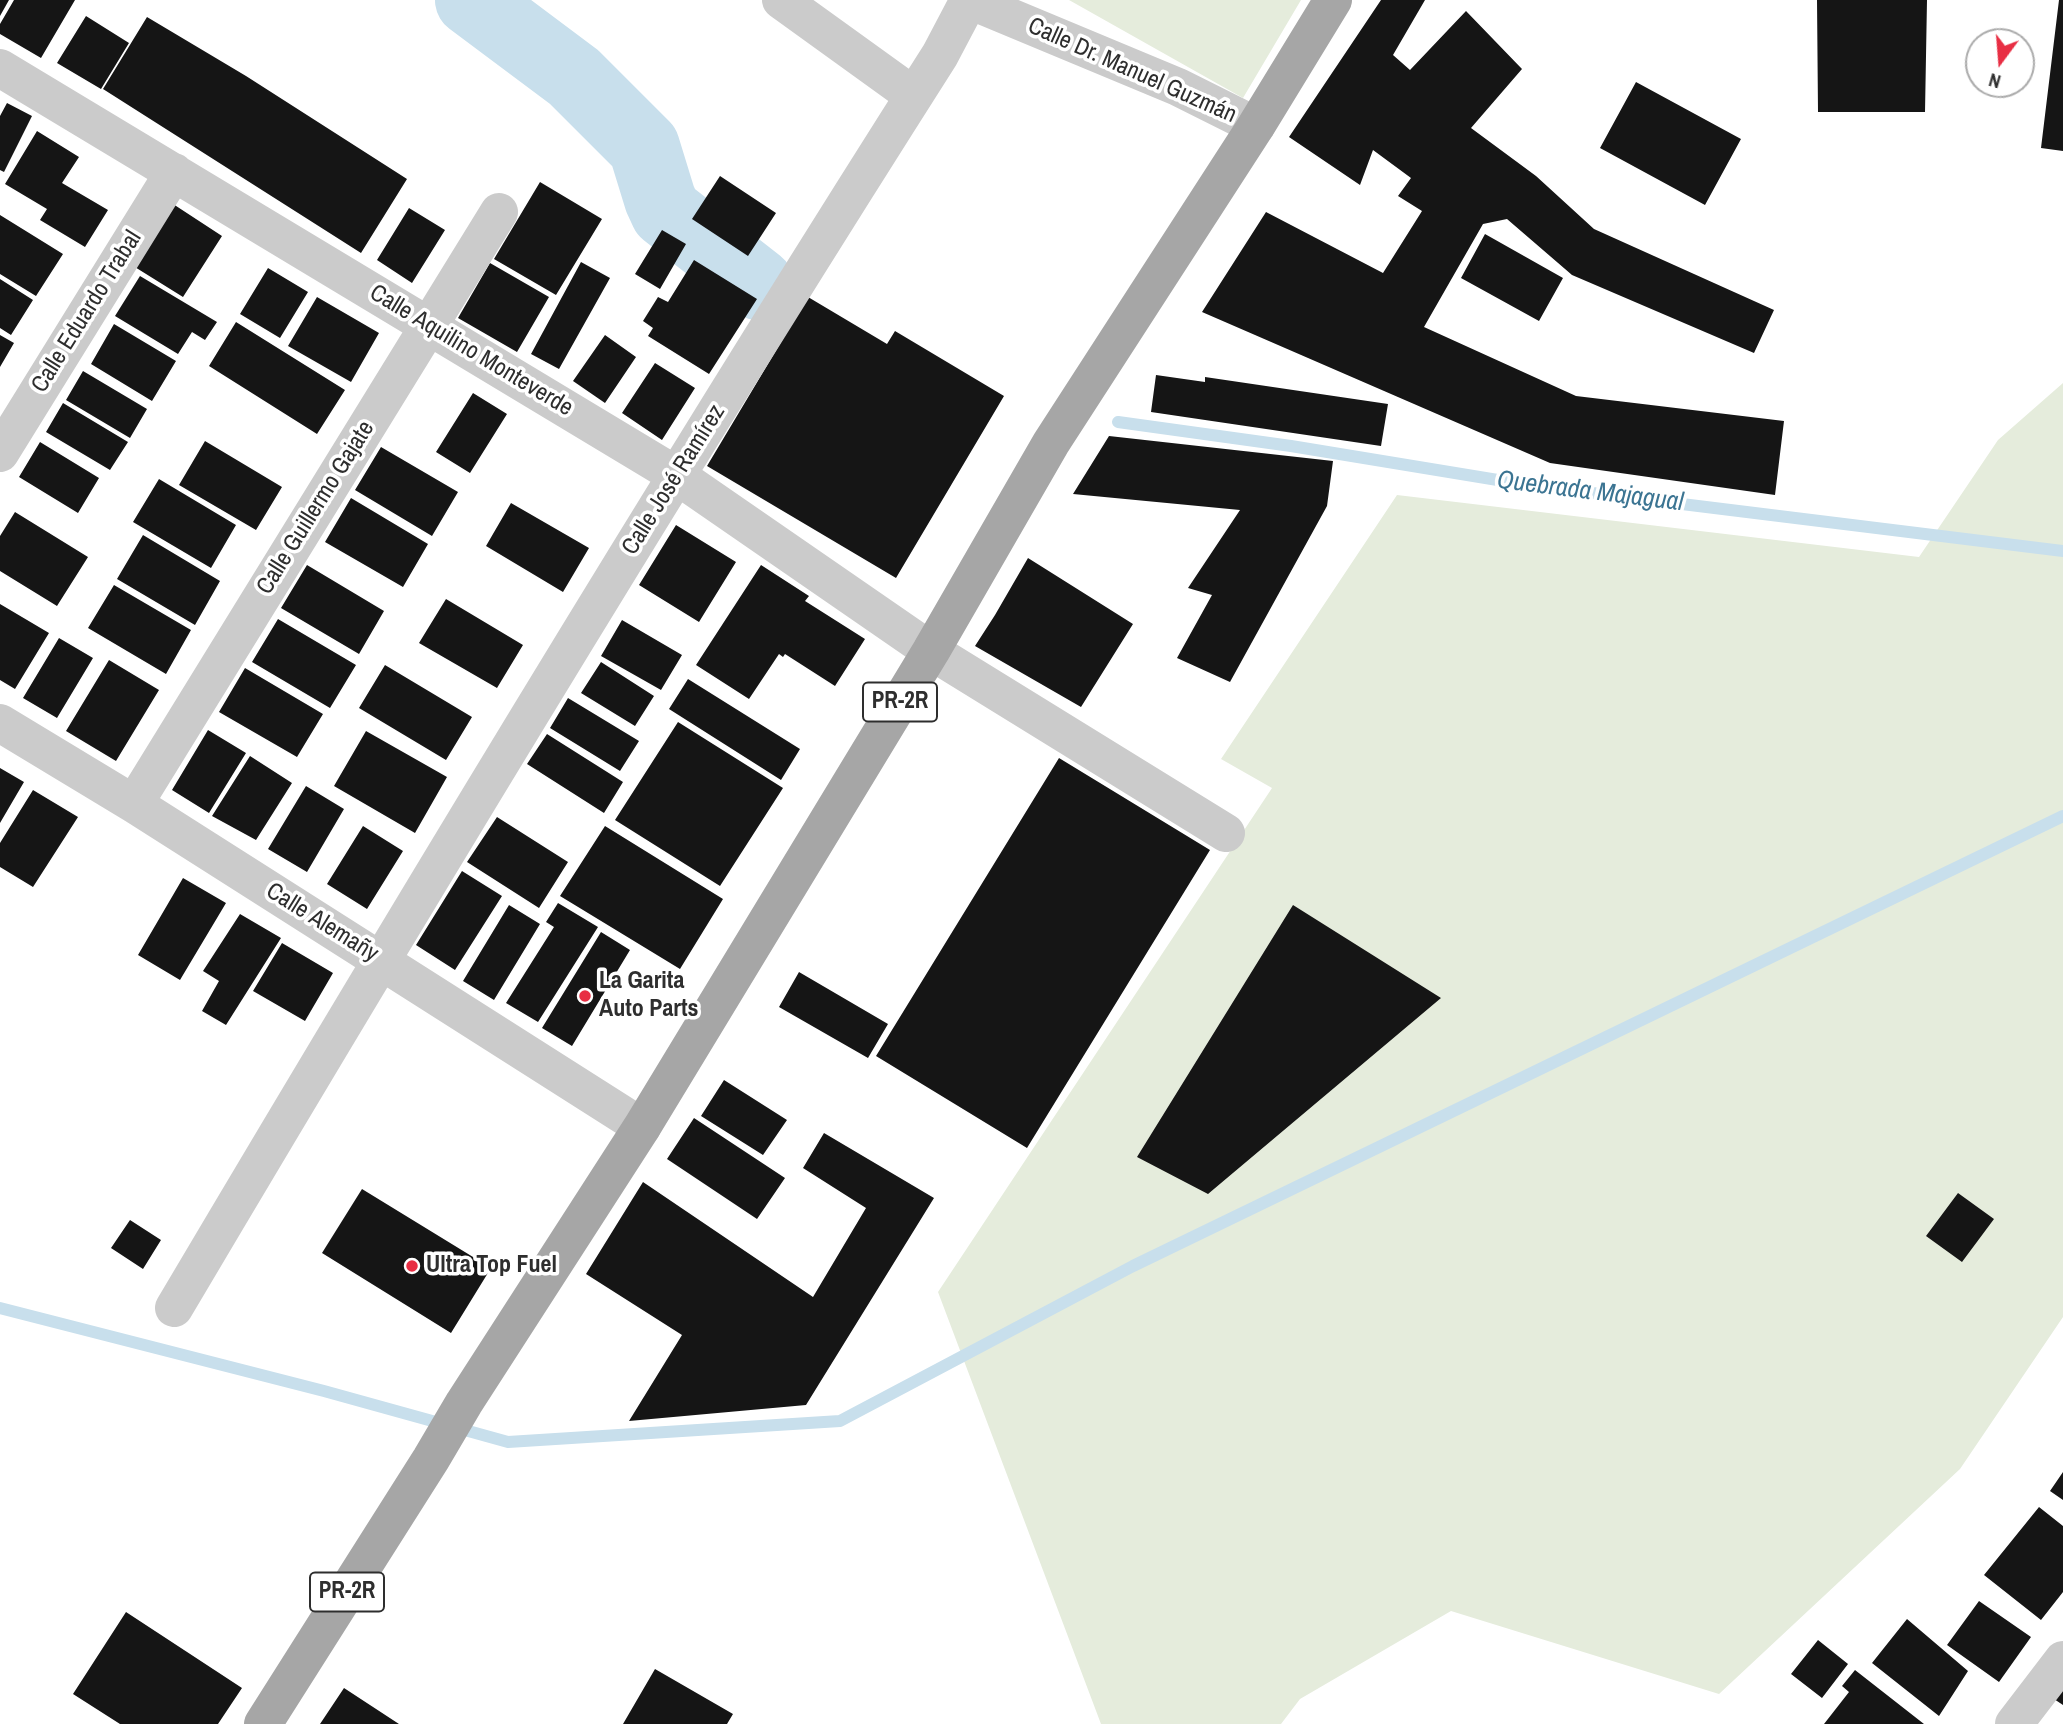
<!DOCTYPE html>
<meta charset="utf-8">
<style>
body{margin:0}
#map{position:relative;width:2063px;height:1724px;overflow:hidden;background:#fff;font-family:"Archivo Narrow",sans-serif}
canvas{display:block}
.north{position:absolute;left:1965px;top:28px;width:70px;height:70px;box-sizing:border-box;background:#fff;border:2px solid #ababab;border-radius:50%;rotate:196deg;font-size:19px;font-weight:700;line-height:28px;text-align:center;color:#2e2e2e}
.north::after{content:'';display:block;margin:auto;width:24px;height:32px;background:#e82e43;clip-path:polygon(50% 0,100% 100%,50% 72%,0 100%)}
</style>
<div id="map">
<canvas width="2063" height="1724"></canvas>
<div class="north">N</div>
</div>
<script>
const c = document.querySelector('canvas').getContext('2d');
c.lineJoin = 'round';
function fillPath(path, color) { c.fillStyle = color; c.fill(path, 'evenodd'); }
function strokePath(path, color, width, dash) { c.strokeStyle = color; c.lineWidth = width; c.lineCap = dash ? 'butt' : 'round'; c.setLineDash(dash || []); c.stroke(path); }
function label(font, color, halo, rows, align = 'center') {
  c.font = font + ' "Archivo Narrow",sans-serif'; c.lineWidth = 7; c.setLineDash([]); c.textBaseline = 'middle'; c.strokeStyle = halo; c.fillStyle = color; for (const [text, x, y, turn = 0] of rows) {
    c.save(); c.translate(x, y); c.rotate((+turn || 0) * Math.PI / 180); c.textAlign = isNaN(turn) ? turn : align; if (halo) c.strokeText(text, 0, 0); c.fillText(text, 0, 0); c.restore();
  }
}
const green = new Path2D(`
 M 1069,0 L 1301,0 L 1243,98 Z
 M 2063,383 L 2063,1317 L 1960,1469 L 1719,1694 L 1451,1611 L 1300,1699 L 1281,1724 L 1101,1724 L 938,1292 L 1272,788 L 1221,759 L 1397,495 L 1919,557 L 1998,440 Z`);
const stream = new Path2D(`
 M 1118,422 L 1291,446 L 1528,485 L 2063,551
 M 0,1308 L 324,1391 L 508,1442 L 840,1421 L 1133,1266 L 2063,816`);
const river = new Path2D(`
 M 471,0 L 574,77 L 644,147 L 660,199 L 666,212 L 758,284`);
const building = new Path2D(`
 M 0,0 L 9,0 L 0,16 Z
 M 14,0 L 75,0 L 41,58 L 0,34 L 0,24 Z
 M 1381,0 L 1425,0 L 1393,55 L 1410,70 L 1466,11 L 1522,69 L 1471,128 L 1536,176 L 1594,229 L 1774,310 L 1754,353 L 1572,275 L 1507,219 L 1483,224 L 1424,327 L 1576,396 L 1784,421 L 1775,495 L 1550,463 L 1202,312 L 1266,212 L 1383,273 L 1422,211 L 1398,196 L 1411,178 L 1373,150 L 1360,185 L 1289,137 Z
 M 1817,0 L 1927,0 L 1925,112 L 1818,112 Z
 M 2059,0 L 2063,0 L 2063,151 L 2041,148 Z
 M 86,16 L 129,43 L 101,89 L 57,63 Z
 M 147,17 L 246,76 L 407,179 L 361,253 L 103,89 Z
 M 1636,82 L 1741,139 L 1705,205 L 1600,148 Z
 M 7,103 L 32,116 L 4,172 L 0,170 L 0,116 Z
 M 37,131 L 79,157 L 62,183 L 108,210 L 85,247 L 40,220 L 47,209 L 5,184 Z
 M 720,176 L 776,213 L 748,256 L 692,219 Z
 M 540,182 L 602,219 L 556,295 L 494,259 Z
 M 170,202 L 222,236 L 183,297 L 130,264 Z
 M 409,208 L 445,230 L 412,283 L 377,260 Z
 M 0,215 L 63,254 L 36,296 L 0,274 Z
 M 662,230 L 686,244 L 660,289 L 635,274 Z
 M 1485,234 L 1563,278 L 1539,321 L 1461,278 Z
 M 694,260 L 757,299 L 709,374 L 648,336 L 653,328 L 643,321 L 658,297 L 668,302 Z
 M 581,262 L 610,278 L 559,369 L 531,354 Z
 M 490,263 L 549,297 L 517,352 L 458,318 Z
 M 268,268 L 308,292 L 280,338 L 240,314 Z
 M 140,276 L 217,322 L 205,340 L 192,332 L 178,354 L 115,316 Z
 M 0,279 L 33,300 L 11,335 L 0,328 Z
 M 317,297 L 379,333 L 351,382 L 288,346 Z
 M 808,297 L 887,344 L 895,331 L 1004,396 L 896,578 L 707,466 Z
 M 236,322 L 345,390 L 317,434 L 209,366 Z
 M 114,324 L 176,361 L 152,401 L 91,364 Z
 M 0,335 L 14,343 L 0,367 Z
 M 605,335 L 636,357 L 605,403 L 573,381 Z
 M 655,363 L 695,388 L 662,440 L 622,413 Z
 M 83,371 L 147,409 L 130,438 L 66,400 Z
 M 1156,375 L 1205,382 L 1205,377 L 1388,404 L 1381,446 L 1151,412 Z
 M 473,393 L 507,414 L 470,473 L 436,452 Z
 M 63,403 L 128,442 L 110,470 L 46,432 Z
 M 1109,436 L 1333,461 L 1327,506 L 1230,682 L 1177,658 L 1212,595 L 1188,588 L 1240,510 L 1073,494 Z
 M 205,441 L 282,487 L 256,530 L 179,485 Z
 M 40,442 L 99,478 L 78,513 L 19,477 Z
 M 381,447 L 458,492 L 432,536 L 355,490 Z
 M 159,479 L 236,525 L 211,568 L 133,522 Z
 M 351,498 L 428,544 L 403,587 L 325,542 Z
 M 511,503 L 589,548 L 563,592 L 486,546 Z
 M 15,512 L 88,557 L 57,606 L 0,571 L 0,536 Z
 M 676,525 L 736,562 L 699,622 L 639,585 Z
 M 143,535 L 220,581 L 195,625 L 117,579 Z
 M 1028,558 L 1133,624 L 1081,707 L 975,646 L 995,615 Z
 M 307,565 L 384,611 L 359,654 L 281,608 Z
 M 761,565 L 809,596 L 805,601 L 865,639 L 835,686 L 785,654 L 783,657 L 779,654 L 749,699 L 696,665 Z
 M 114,585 L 191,630 L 166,674 L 88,628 Z
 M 446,599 L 523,645 L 497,688 L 419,643 Z
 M 0,604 L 49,633 L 15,689 L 0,680 Z
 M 278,619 L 356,665 L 330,708 L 252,662 Z
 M 622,620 L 682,655 L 661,690 L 601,656 Z
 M 59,638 L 93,658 L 57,718 L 23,698 Z
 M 109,660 L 159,690 L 116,761 L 66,731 Z
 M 601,662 L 654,696 L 635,726 L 581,693 Z
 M 385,665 L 472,717 L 446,760 L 359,708 Z
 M 245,668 L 323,714 L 297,757 L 219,712 Z
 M 688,679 L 800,749 L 781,780 L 669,709 Z
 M 568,698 L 639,741 L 620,771 L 550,728 Z
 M 678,722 L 783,788 L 720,886 L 615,820 Z
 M 208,730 L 246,753 L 209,813 L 172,790 Z
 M 366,731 L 447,777 L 415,833 L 334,786 Z
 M 547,734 L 623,782 L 604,813 L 527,764 Z
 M 250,756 L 292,783 L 256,840 L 212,816 Z
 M 1059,758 L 1210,850 L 1027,1148 L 876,1056 Z
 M 0,768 L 24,782 L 0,823 Z
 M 306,786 L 344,809 L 307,872 L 268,849 Z
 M 33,790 L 78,817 L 33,887 L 0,867 L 0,843 Z
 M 497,817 L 568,862 L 539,908 L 467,862 Z
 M 363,826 L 403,851 L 367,909 L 327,884 Z
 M 605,826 L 723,899 L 680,969 L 560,896 Z
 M 462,871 L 502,896 L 455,970 L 416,945 Z
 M 183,878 L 226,903 L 180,980 L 138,955 Z
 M 558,903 L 598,927 L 538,1022 L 506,1003 L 554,927 L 546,922 Z
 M 509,905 L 540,924 L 494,1000 L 463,981 Z
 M 1293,905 L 1441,998 L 1208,1194 L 1137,1157 Z
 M 240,914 L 281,938 L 226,1025 L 202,1011 L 219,981 L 203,971 Z
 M 601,932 L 630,950 L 572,1046 L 542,1028 Z
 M 282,943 L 333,973 L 305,1021 L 253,991 Z
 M 799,972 L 888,1024 L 868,1058 L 779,1007 Z
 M 724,1080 L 787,1120 L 763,1155 L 701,1116 Z
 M 694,1118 L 785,1178 L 757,1219 L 667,1159 Z
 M 824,1133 L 934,1198 L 806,1405 L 629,1421 L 682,1335 L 586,1274 L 643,1182 L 813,1297 L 866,1208 L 803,1168 Z
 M 362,1189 L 491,1268 L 451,1333 L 322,1253 Z
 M 1958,1193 L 1994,1219 L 1962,1262 L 1926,1236 Z
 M 130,1220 L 161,1240 L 143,1269 L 111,1248 Z
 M 2063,1472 L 2063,1500 L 2050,1491 Z
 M 2039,1507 L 2063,1526 L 2063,1592 L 2041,1620 L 1984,1575 Z
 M 1979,1601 L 2031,1637 L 1999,1682 L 1947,1645 Z
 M 126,1612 L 242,1688 L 218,1724 L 120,1724 L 73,1694 Z
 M 1907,1619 L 1968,1671 L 1939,1716 L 1872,1663 Z
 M 1818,1640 L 1848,1664 L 1822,1698 L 1791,1674 Z
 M 655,1669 L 733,1714 L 727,1724 L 623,1724 Z
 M 1855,1670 L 1924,1724 L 1824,1724 L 1849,1692 L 1842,1686 Z
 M 2063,1686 L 2063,1705 L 2054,1699 Z
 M 344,1688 L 399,1724 L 320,1724 Z`);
const minor = new Path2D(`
 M 781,0 L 914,96
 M 969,0 L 1178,87 L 1256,126
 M 0,68 L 676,475 L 931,651 L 1226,833
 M 0,453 L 174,172
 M 0,723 L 134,804 L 642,1127
 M 134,804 L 499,212
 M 174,1308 C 424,886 677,468 940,55 L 969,0
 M 2014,1724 L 2063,1660`);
const major = new Path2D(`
 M 263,1724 L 431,1459 L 464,1403 L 642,1127 L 931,651 L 1051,443 L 1256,126 L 1333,0`);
const markers = [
 [585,996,7,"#e82e43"],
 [412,1266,7,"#e82e43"]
];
const shields = [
 [900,702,74],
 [347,1592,74]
];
const shieldNames = [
 ["PR-2R",900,702],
 ["PR-2R",347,1592]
];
const streetNames = [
 ["Calle Dr. Manuel Guzmán",1132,71,24],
 ["Calle Eduardo Trabal",87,312,-58],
 ["Calle Aquilino Monteverde",471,351,31],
 ["Calle José Ramírez",674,480,-58],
 ["Calle Guillermo Gajate",316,508,-58],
 ["Calle Alemañy",322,923,32]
];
const poiNames = [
 ["La Garita",599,982],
 ["Auto Parts",599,1010],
 ["Ultra Top Fuel",426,1266]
];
const waterNames = [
 ["Quebrada Majagual",1590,492,7]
];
fillPath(green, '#e5ecdc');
strokePath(stream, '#c8dfec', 12);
strokePath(river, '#c8dfec', 72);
fillPath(building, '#151515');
strokePath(minor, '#cbcbcb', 38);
strokePath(major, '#a6a6a6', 38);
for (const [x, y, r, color] of markers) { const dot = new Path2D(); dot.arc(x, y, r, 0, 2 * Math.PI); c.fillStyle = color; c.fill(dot); strokePath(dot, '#fff', 2.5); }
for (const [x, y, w] of shields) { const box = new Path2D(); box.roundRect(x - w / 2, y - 19.5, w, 39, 5); c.fillStyle = '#fff'; c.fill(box); strokePath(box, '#2e2e2e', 2); }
label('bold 23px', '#2e2e2e', null, shieldNames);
label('24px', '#2e2e2e', '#fff', streetNames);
label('bold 24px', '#2e2e2e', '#fff', poiNames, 'left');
label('italic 26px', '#3b7492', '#fff', waterNames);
</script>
